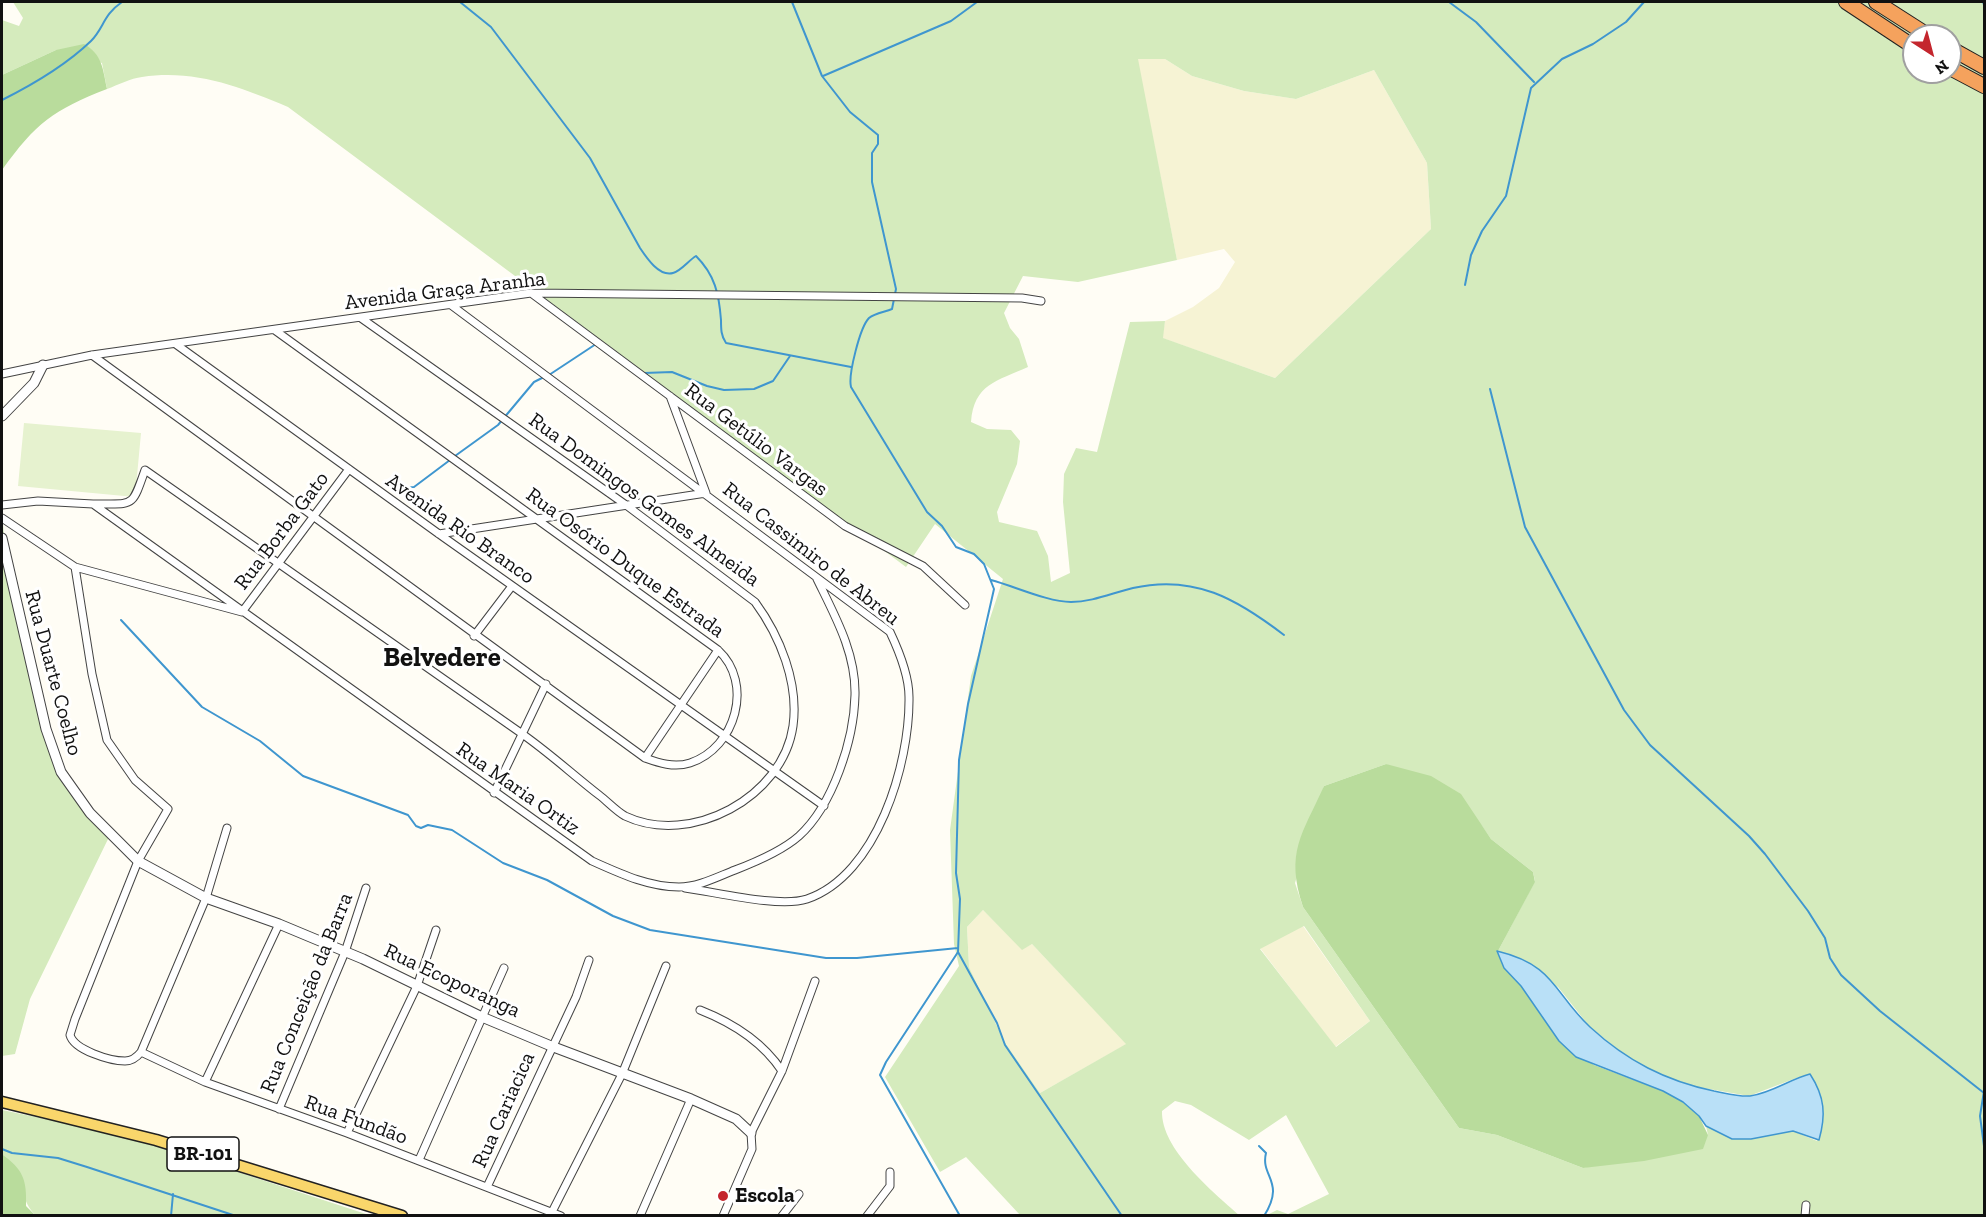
<!DOCTYPE html>
<meta charset="utf-8">
<style>
body{margin:0}
#map{position:relative;width:1986px;height:1217px;overflow:hidden;background:#fffdf5;font-family:"Zilla Slab",serif}
canvas{display:block}
.frame{position:absolute;inset:0;border:3px solid #111;pointer-events:none}
.north{position:absolute;left:1902px;top:24px;width:60px;height:60px;box-sizing:border-box;background:#fff;border:2px solid #a0a0a0;border-radius:50%;rotate:144deg;font-size:16px;font-weight:700;line-height:24px;text-align:center;color:#111}
.north::after{content:'';display:block;margin:auto;width:21px;height:27px;background:#c4262e;clip-path:polygon(50% 0,100% 100%,50% 72%,0 100%)}
</style>
<div id="map">
<canvas width="1986" height="1217"></canvas>
<div class="frame"></div>
<div class="north">N</div>
</div>
<script>
const c = document.querySelector('canvas').getContext('2d');
c.lineJoin = 'round';
function fillPath(path, color) { c.fillStyle = color; c.fill(path, 'evenodd'); }
function strokePath(path, color, width, dash) { c.strokeStyle = color; c.lineWidth = width; c.lineCap = dash ? 'butt' : 'round'; c.setLineDash(dash || []); c.stroke(path); }
function label(font, color, halo, rows, align = 'center') {
  c.font = font + ' "Zilla Slab",serif'; c.lineWidth = 6; c.setLineDash([]); c.textBaseline = 'middle'; c.strokeStyle = halo; c.fillStyle = color; for (const [text, x, y, turn = 0] of rows) {
    c.save(); c.translate(x, y); c.rotate((+turn || 0) * Math.PI / 180); c.textAlign = isNaN(turn) ? turn : align; if (halo) c.strokeText(text, 0, 0); c.fillText(text, 0, 0); c.restore();
  }
}
const farmland = new Path2D(`
 M 1137,59 L 1165,59 L 1192,76 L 1244,91 L 1296,99 L 1374,70 L 1427,163 L 1431,229 L 1275,378 L 1162,338 L 1165,321 L 1193,307 L 1219,288 L 1235,262 L 1224,249 L 1177,260 Z
 M 983,910 L 1022,949 L 1032,944 L 1127,1044 L 1040,1093 L 1004,1041 L 969,967 L 967,927 Z
 M 1303,926 L 1370,1021 L 1335,1047 L 1260,948 Z`);
const green = new Path2D(`
 M 13,2 L 1984,2 L 1984,1215 L 1267,1215 L 1277,1210 L 1288,1214 L 1329,1194 L 1286,1115 L 1249,1140 L 1191,1105 L 1175,1101 L 1162,1111 C 1161,1149 1212,1191 1239,1215 L 1020,1215 L 966,1157 L 940,1172 L 885,1077 L 959,966 L 954,944 L 950,830 L 971,676 L 1003,579 L 935,524 L 906,567 L 288,107 C 240,87 195,69 142,77 C 131,78 118,85 107,89 L 102,63 L 56,50 L 2,75 L 2,20 L 19,26 L 23,18 ZM 1914,36 L 1950,36 L 1950,72 L 1914,72 ZM 1138,59 L 1165,59 L 1192,76 L 1244,91 L 1296,99 L 1374,70 L 1427,163 L 1431,229 L 1275,378 L 1163,338 L 1165,321 L 1130,322 L 1097,452 L 1076,448 L 1064,474 L 1063,502 L 1070,573 L 1051,582 L 1048,556 L 1037,531 L 999,522 L 997,512 L 1017,464 L 1020,441 L 1011,430 L 987,429 L 971,422 C 974,384 997,381 1028,367 L 1019,339 L 1010,328 L 1004,313 L 1023,276 L 1078,282 L 1177,260 ZM 1386,764 L 1482,826 L 1491,839 L 1533,872 L 1535,881 L 1498,951 L 1558,987 L 1589,1026 L 1627,1057 L 1650,1071 L 1686,1085 L 1749,1096 L 1799,1077 L 1817,1141 L 1793,1131 L 1732,1139 L 1706,1126 L 1708,1135 L 1583,1168 L 1497,1135 L 1459,1128 L 1303,907 L 1295,883 L 1324,786 ZM 983,910 L 1022,950 L 1032,944 L 1126,1044 L 1040,1093 L 1004,1041 L 969,967 L 967,927 ZM 1304,926 L 1370,1021 L 1336,1047 L 1260,949 Z
 M 2,514 L 7,564 L 54,757 L 110,835 L 30,999 L 15,1054 L 2,1056 Z
 M 2,1110 L 128,1136 L 369,1215 L 35,1215 C 16,1194 26,1173 2,1154 Z`);
const forest = new Path2D(`
 M 84,44 C 102,54 103,69 107,89 C 53,110 36,123 2,170 L 2,75 L 56,50 Z
 M 1386,764 L 1431,776 L 1461,794 L 1491,839 L 1533,872 L 1535,882 L 1498,951 L 1504,968 L 1521,986 L 1559,1041 L 1594,1065 L 1663,1091 L 1683,1102 L 1699,1116 L 1708,1135 L 1703,1149 L 1644,1161 L 1583,1168 L 1497,1135 L 1459,1128 L 1303,907 C 1285,852 1302,835 1324,786 Z
 M 2,1154 C 23,1170 27,1179 26,1206 L 35,1215 L 2,1215 Z`);
const pitch = new Path2D(`
 M 24,423 L 141,433 L 135,497 L 18,486 Z`);
const water = new Path2D(`
 M 1497,951 C 1555,965 1553,992 1590,1027 C 1627,1061 1666,1081 1714,1091 C 1725,1093 1739,1097 1750,1096 C 1772,1093 1790,1079 1810,1074 C 1825,1097 1826,1115 1819,1140 L 1793,1131 L 1751,1139 L 1732,1139 L 1706,1126 L 1699,1116 L 1683,1102 L 1663,1091 L 1576,1057 L 1559,1041 L 1521,986 L 1504,968 Z`);
const stream = new Path2D(`
 M 460,2 L 491,27 L 590,158 L 640,248 C 646,257 659,277 673,273 C 681,271 689,260 696,256 C 715,275 719,294 721,320 C 721,329 721,336 726,343 L 851,367
 M 792,2 L 822,76 L 850,112 L 878,135 L 878,144 L 872,153 L 872,182 L 896,289 L 892,309 C 885,312 875,313 869,318 C 860,327 848,375 851,387 L 927,512 L 942,526 L 956,547 L 974,554 L 984,564 L 994,589 L 968,704 L 959,760 L 956,873 L 960,899 L 958,952 L 997,1023 L 1005,1045 L 1122,1216
 M 1449,2 L 1476,22 L 1534,82
 M 1983,2 L 1984,5
 M 823,76 L 951,21 L 977,2
 M 2,100 C 32,85 66,65 91,41 C 104,28 103,15 122,2
 M 1465,285 L 1471,255 L 1482,231 L 1506,196 L 1531,88 L 1562,59 L 1593,44 L 1626,22 L 1644,2
 M 644,373 L 672,372 L 707,386 L 724,390 L 754,389 L 773,381 L 790,356
 M 549,375 L 596,344
 M 1490,389 L 1525,527 L 1624,710 L 1650,745 L 1749,836 L 1765,854 L 1808,911 L 1825,938 L 1830,958 L 1841,975 L 1880,1011 L 1984,1093
 M 455,456 L 498,425 L 534,382 L 544,377
 M 402,488 L 414,487 L 450,460
 M 991,580 C 1014,586 1048,602 1071,602 C 1092,602 1112,593 1133,588 C 1194,574 1237,599 1284,635
 M 121,620 L 202,707 L 260,741 L 303,776 L 408,815 L 416,826 L 421,828 L 428,825 L 452,830 L 503,863 L 547,880 L 613,916 L 650,930 L 826,958 L 857,958 L 958,948
 M 958,952 L 886,1062 L 880,1075 L 960,1216
 M 1984,1091 L 1980,1116 L 1984,1146
 M 1259,1146 L 1266,1153 C 1260,1177 1286,1181 1264,1216
 M 2,1149 L 12,1153 L 58,1158 L 87,1167 L 236,1216
 M 171,1216 L 173,1194`);
const minor = new Path2D(`
 M 531,293 L 845,526 L 923,566 L 965,605
 M 451,305 L 890,632 C 899,651 909,676 909,697 C 910,764 877,875 807,899 C 779,908 716,892 685,888
 M 177,345 L 439,534 L 824,806
 M 92,355 L 645,758 C 659,763 674,768 690,763 C 736,748 754,683 718,650 L 276,331
 M 2,374 L 92,355 L 531,293 L 1022,298 L 1041,301
 M 93,504 C 134,503 131,510 145,470 C 269,557 393,644 518,731 C 546,750 572,774 599,795 C 607,801 616,811 625,816 C 691,847 783,797 793,726 C 799,683 780,636 755,602 L 626,505 L 361,318
 M 2,505 L 38,501 L 93,504 L 592,861 C 619,873 648,887 679,887 C 698,887 717,877 735,870 C 756,862 782,851 799,836 C 833,805 854,740 855,695 C 856,653 835,616 817,579
 M 2,518 L 75,567 L 242,612 L 349,469
 M 439,534 L 706,493 L 670,396
 M 75,567 L 92,674 L 107,740 L 135,780 L 168,809 L 138,861 L 75,1019 L 70,1035 C 74,1050 110,1061 125,1061 C 132,1061 137,1057 141,1052 L 206,898 L 227,828
 M 474,636 L 512,586
 M 645,758 L 718,650
 M 494,793 L 546,684
 M 700,1010 C 733,1023 762,1041 782,1071
 M 141,1052 L 205,1082 L 347,1133 L 561,1216
 M 205,1082 L 279,924
 M 279,1109 L 345,952 L 366,888
 M 347,1133 L 417,986 L 436,930
 M 419,1160 L 504,968
 M 487,1187 L 576,997 L 589,960
 M 552,1212 L 622,1074 L 666,966
 M 640,1216 L 691,1099
 M 723,1216 L 752,1149 L 751,1133 L 782,1071 L 815,981
 M 782,1216 L 799,1194
 M 867,1216 L 890,1186 L 890,1172
 M 1805,1216 L 1806,1205`);
const tertiary = new Path2D(`
 M 2,416 L 34,383 L 43,365
 M 2,538 L 46,729 L 61,772 L 90,813 L 138,861 L 206,898 L 279,924 L 363,959 L 482,1017 L 551,1046 L 691,1099 L 736,1119 L 751,1133`);
const primary = new Path2D(`
 M 2,1102 L 156,1140 L 402,1216`);
const motorway = new Path2D(`
 M 1846,2 L 1914,47
 M 1876,2 L 1929,36
 M 1950,48 L 1984,67
 M 1950,68 L 1984,86`);
const markers = [
 [723,1196,6,"#c4262e"]
];
const shields = [
 [203,1154,72]
];
const shieldNames = [
 ["BR-101",203,1154]
];
const streetNames = [
 ["Avenida Graça Aranha",445,291,-7],
 ["Rua Getúlio Vargas",756,440,37],
 ["Rua Domingos Gomes Almeida",644,500,36],
 ["Avenida Rio Branco",460,529,35],
 ["Rua Borba Gato",282,531,-53],
 ["Rua Cassimiro de Abreu",811,554,38],
 ["Rua Osório Duque Estrada",625,563,36],
 ["Rua Duarte Coelho",53,673,75],
 ["Rua Maria Ortiz",518,789,35],
 ["Rua Ecoporanga",452,981,25],
 ["Rua Conceição da Barra",307,993,-68],
 ["Rua Cariacica",504,1110,-66],
 ["Rua Fundão",356,1120,20]
];
const poiNames = [
 ["Escola",735,1196]
];
const districtNames = [
 ["Belvedere",442,658]
];
fillPath(farmland, '#f6f3d4');
fillPath(green, '#d5ebbd');
fillPath(forest, '#b9dc9c');
fillPath(pitch, '#e6f2cf');
fillPath(water, '#b9e0f7');
strokePath(water, '#3f96cf', 1.5);
strokePath(stream, '#3f96cf', 2);
strokePath(minor, '#444', 9);
strokePath(tertiary, '#444', 11);
strokePath(primary, '#222', 13);
strokePath(motorway, '#222', 16);
strokePath(minor, '#fff', 7);
strokePath(tertiary, '#fff', 9);
strokePath(primary, '#f9d66b', 10);
strokePath(motorway, '#f5a25d', 14);
for (const [x, y, r, color] of markers) { const dot = new Path2D(); dot.arc(x, y, r, 0, 2 * Math.PI); c.fillStyle = color; c.fill(dot); strokePath(dot, '#fff', 2); }
for (const [x, y, w] of shields) { const box = new Path2D(); box.roundRect(x - w / 2, y - 17, w, 34, 4.5); c.fillStyle = '#fff'; c.fill(box); strokePath(box, '#111', 1.5); }
label('bold 20px', '#111', null, shieldNames);
label('21px', '#111', '#fff', streetNames);
label('bold 21px', '#111', '#fff', poiNames, 'left');
label('bold 27px', '#111', '#fff', districtNames);
</script>
